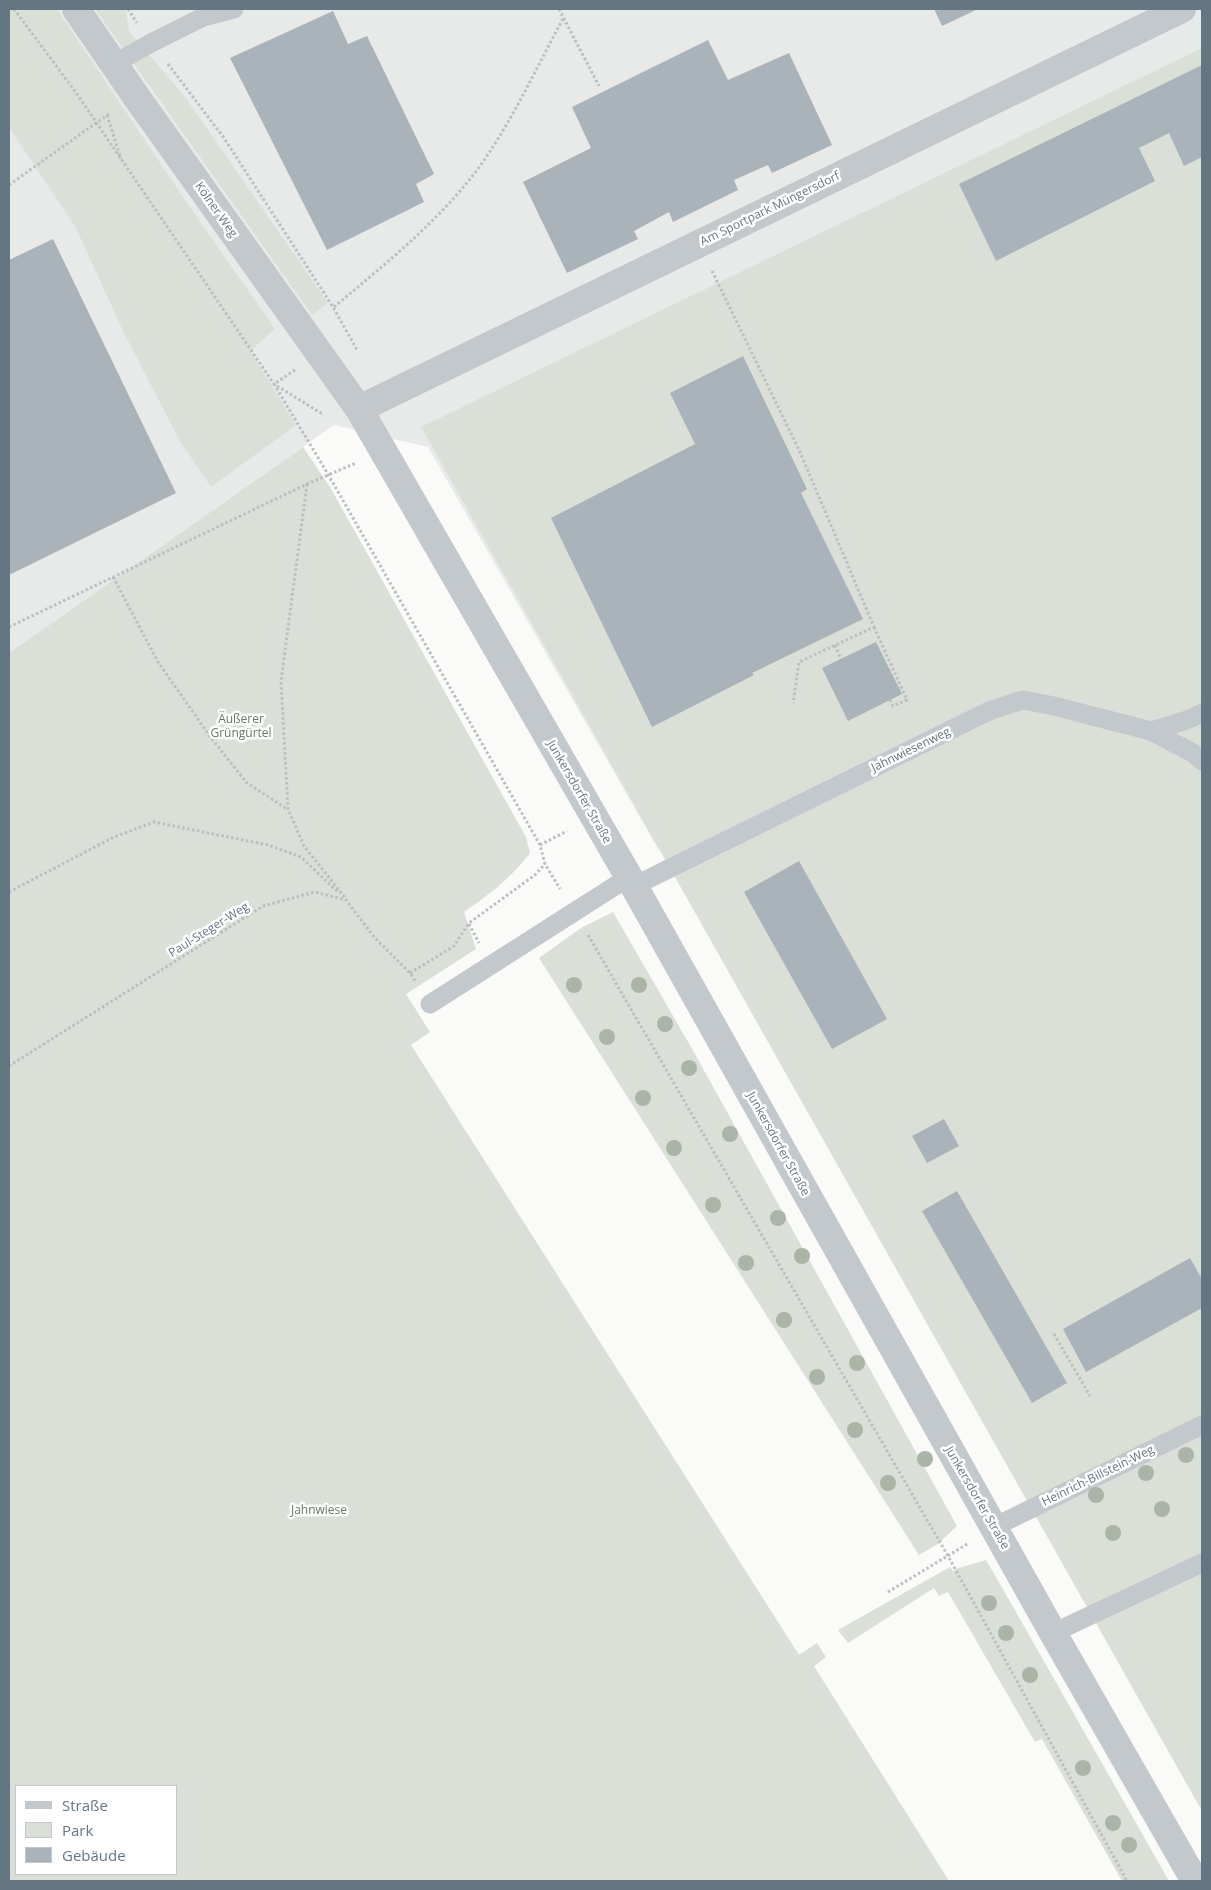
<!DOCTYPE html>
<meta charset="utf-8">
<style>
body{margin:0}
#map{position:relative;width:1211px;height:1890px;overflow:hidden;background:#fafaf8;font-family:"Open Sans",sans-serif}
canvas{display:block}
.frame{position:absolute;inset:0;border:10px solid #657683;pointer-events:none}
.legend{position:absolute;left:15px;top:1785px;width:162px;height:90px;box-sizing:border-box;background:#fff;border:1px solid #c1c8cd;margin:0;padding:6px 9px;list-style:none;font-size:15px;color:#657683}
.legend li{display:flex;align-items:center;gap:10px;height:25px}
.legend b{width:25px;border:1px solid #c1c8cd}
</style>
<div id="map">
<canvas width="1211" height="1890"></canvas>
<div class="frame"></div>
<ul class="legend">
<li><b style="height:6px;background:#c3c8cc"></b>Straße</li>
<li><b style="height:14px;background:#dadfd7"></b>Park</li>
<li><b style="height:14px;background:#aab3b9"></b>Gebäude</li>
</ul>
</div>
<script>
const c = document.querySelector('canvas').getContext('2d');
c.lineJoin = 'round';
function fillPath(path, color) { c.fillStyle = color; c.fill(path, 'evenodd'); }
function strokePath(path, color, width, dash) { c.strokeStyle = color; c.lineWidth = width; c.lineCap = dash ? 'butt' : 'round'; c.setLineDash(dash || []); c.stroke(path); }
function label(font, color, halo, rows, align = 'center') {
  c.font = font + ' "Open Sans",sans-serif'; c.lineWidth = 5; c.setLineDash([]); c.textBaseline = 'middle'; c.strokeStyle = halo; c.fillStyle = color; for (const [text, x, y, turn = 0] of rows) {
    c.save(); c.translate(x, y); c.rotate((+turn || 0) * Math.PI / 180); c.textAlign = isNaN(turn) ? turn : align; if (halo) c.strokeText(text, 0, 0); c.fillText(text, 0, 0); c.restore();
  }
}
const built = new Path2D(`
 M 9,9 L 1202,9 L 1202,696 L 944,734 L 658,849 L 428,447 L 334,425 L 9,653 Z`);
const green = new Path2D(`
 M 9,9 L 57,9 L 189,206 L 275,329 L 250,351 L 296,425 L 211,487 L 180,441 L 124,333 L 76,228 L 9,127 Z
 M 95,9 L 123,9 L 126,12 L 129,31 L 185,97 L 328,303 L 312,315 Z
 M 1202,48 L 1202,1811 L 421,427 Z
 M 303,447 L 330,487 L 526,837 L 530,853 C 510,879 490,894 464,912 L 476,949 L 406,994 L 430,1032 L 411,1045 L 799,1655 L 817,1643 L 826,1657 L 814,1666 L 949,1881 L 9,1881 L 9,653 ZM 176,1786 L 176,1874 L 16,1874 L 16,1786 Z
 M 613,912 L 691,1047 L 957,1526 L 938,1544 L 919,1555 L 539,958 L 581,928 Z
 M 986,1560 L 1008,1598 L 1169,1881 L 1122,1881 L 1042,1739 L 1035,1742 L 948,1592 L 939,1596 L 934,1588 L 848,1643 L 838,1630 L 950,1567 L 954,1572 L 955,1569 Z`);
const building = new Path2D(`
 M 934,9 L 978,9 L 942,26 Z
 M 333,11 L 348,44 L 367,36 L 434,174 L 416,184 L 424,202 L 327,250 L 230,58 Z
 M 708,40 L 728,80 L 789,53 L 832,145 L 772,173 L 768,165 L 734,180 L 738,190 L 673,222 L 669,212 L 634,231 L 638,239 L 567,273 L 523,182 L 591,148 L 572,107 Z
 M 1202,65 L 1202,157 L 1184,166 L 1169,133 L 1139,148 L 1155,181 L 996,261 L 959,184 Z
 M 53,239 L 176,493 L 9,575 L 9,260 Z
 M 743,356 L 807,489 L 801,493 L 863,619 L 752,673 L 754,675 L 652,727 L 551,518 L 695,444 L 670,393 Z
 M 876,642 L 902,694 L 848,721 L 822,668 Z
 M 799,861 L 887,1019 L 832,1049 L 744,892 Z
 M 944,1119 L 959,1146 L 927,1163 L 912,1136 Z
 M 957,1191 L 1067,1383 L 1032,1403 L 922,1211 Z
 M 1190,1258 L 1202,1279 L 1202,1308 L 1086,1372 L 1063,1329 Z`);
const path = new Path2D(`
 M 14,9 L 77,94 L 274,384 L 324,415
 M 128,9 L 137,23
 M 559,9 L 599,86
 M 168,64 L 224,138 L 333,307 L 357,350
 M 107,115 L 121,159
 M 9,185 L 110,113
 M 712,271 L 800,452 L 874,627 L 799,662 L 793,703
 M 334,307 C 385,264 436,224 477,170 C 511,124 536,68 564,17
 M 295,370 L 274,384 L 329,476 L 540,845 L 545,864 L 560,889
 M 307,484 L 281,681 L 288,809 L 304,846 L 346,899
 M 113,577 L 158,662 L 211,738 L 247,783 L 287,809
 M 9,627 L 307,484 L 356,463
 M 874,627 L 907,700 L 893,706 L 890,700
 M 835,645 L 841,659
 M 540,845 L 567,831
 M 9,892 L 114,837 L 154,822 L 268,845 L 301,857 L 338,892
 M 469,924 L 479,943
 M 588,935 L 948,1556 L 1127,1881
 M 410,973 L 454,946 L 469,923 L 535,875 L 545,864
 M 9,1066 L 263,906 L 315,892 L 346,900 L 375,938 L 410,973 L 416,982
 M 1054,1334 L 1090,1396
 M 888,1592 L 969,1543`);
const service = new Path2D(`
 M 114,64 L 151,43 L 203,17 L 234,9
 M 1151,731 L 1193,753 L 1202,761
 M 634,886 L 991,710 L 1023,700 L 1054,706 L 1151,731 L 1187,720 L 1202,713
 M 430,1004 L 629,877
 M 994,1527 L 1202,1425
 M 1053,1633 L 1202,1563`);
const minor = new Path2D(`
 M 359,409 L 1182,9`);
const tertiary = new Path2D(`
 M 76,9 L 135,95 L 359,409 L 634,886 L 1053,1633 L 1195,1881`);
const trees = [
 [574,985],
 [639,985],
 [665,1024],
 [607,1037],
 [689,1068],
 [643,1098],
 [730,1134],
 [674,1148],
 [713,1205],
 [778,1218],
 [802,1256],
 [746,1263],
 [784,1320],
 [857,1363],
 [817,1377],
 [855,1430],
 [1186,1455],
 [925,1459],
 [1146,1473],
 [888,1483],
 [1096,1495],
 [1162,1509],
 [1113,1533],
 [989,1603],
 [1006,1633],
 [1030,1675],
 [1083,1768],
 [1113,1823],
 [1129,1845]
];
const streetNames = [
 ["Am Sportpark Müngersdorf",770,209,-26],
 ["Kölner Weg",216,210,55],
 ["Jahnwiesenweg",911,750,-26],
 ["Junkersdorfer Straße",579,792,60],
 ["Paul-Steger-Weg",209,930,-32],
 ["Junkersdorfer Straße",778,1144,61],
 ["Heinrich-Billstein-Weg",1098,1476,-26],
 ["Junkersdorfer Straße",977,1498,60]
];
const parkNames = [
 ["Äußerer",241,720],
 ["Grüngürtel",241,734],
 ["Jahnwiese",319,1511]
];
fillPath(built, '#e8e9e9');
fillPath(green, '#dadfd7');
fillPath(building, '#aab3b9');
strokePath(path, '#bbbfc2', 3, [2.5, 2.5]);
strokePath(service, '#c3c8cc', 19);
strokePath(minor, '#c3c8cc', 28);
strokePath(tertiary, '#c3c8cc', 28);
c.fillStyle = '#aab4a7';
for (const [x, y] of trees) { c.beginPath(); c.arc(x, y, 8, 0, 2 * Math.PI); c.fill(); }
label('12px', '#657683', '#fff', streetNames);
label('12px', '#687a64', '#fff', parkNames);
</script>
